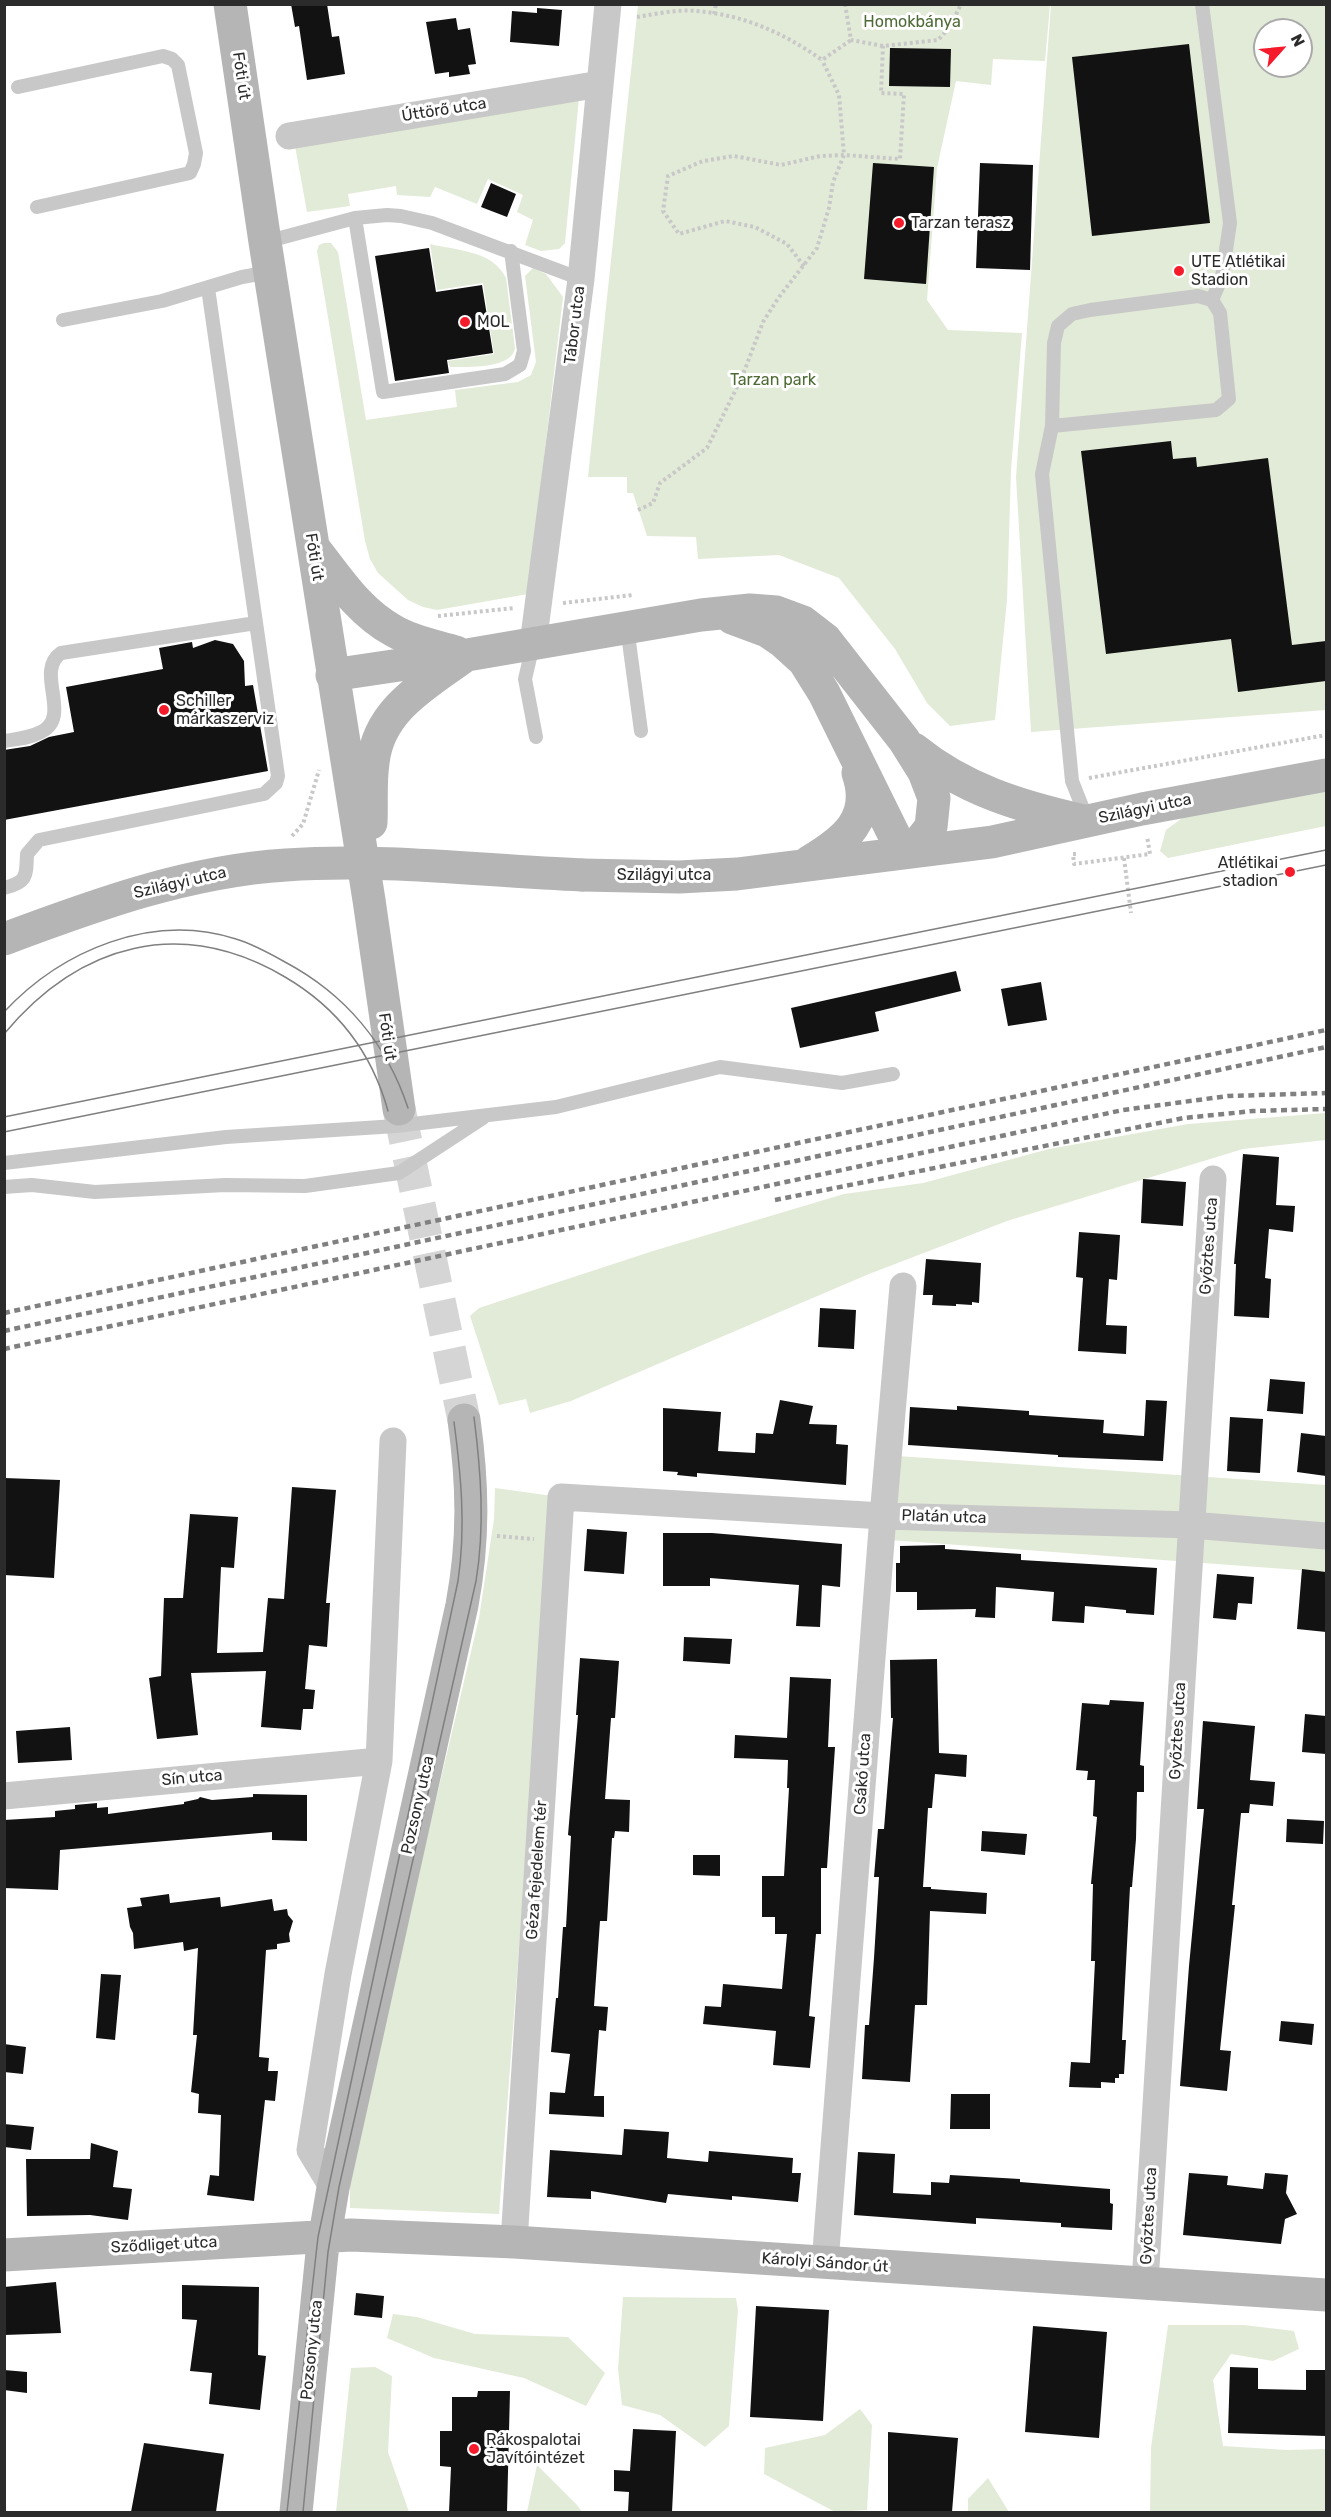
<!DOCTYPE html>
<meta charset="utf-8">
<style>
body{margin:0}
#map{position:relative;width:1331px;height:2517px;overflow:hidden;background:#fff;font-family:Rubik,sans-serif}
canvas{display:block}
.frame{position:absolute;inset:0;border:6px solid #2b2b2b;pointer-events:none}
.north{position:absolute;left:1253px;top:18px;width:60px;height:60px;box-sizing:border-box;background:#fff;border:2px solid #aaa;border-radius:50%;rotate:63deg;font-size:16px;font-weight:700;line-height:24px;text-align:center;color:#2b2b2b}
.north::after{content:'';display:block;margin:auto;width:21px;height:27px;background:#f51b2b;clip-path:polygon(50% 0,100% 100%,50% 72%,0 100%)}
</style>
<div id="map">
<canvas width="1331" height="2517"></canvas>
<div class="frame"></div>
<div class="north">N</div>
</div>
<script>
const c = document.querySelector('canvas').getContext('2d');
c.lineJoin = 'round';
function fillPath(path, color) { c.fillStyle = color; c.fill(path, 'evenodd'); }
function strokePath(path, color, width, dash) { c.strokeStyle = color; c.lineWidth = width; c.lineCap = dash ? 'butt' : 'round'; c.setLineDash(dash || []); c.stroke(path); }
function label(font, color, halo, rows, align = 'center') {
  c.font = font + ' Rubik,sans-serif'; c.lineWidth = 6; c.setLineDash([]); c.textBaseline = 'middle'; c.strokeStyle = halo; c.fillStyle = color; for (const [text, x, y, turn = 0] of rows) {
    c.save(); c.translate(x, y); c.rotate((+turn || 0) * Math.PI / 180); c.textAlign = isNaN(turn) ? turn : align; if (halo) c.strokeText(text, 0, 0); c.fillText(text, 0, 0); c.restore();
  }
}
const green = new Path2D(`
 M 638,5 L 1050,5 L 1045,61 L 993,59 L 991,85 L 956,81 L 937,168 L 927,300 L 948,330 L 1022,333 L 1011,470 L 1007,600 L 995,720 L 950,726 L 927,703 L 895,649 L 839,578 L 779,555 L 698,559 L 696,537 L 647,536 L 633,493 L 627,493 L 627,477 L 588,477 Z
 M 1051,5 L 1326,5 L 1326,710 L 1031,732 L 1016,477 ZM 1265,30 L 1301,30 L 1301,66 L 1265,66 Z
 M 579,98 L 565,243 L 559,249 L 541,251 L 525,245 L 533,220 L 517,212 L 523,195 L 488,179 L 477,204 L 435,187 L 430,197 L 397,195 L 396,186 L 348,194 L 350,206 L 307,212 L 291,124 Z
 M 324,243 L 331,243 L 338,252 L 366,420 L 457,407 L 455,390 L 518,382 L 531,375 L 536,362 L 525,276 L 533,268 L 546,274 L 563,297 L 528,594 L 437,610 L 423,607 L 408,600 L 378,573 L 370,559 L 365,541 L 317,251 L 319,245 Z
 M 430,244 C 458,251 492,250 506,278 L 515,348 C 512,369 467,367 450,367 L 448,361 L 494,354 L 483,283 L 437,290 Z
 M 1326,788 L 1326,826 L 1168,858 L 1160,851 L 1166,830 L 1185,816 Z
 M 1326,1113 L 1326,1140 L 1243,1149 L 1007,1221 L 869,1274 L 571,1401 L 530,1413 L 526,1399 L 499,1405 L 470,1316 L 479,1308 L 653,1251 L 844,1194 L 923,1183 L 1049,1149 L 1188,1124 Z
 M 897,1456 L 1326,1485 L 1326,1572 L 890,1540 Z
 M 495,1488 L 553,1496 L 499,2214 L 350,2208 L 350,2162 L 479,1618 L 494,1519 Z
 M 623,2297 L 736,2298 L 738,2310 L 729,2426 L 705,2447 L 660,2415 L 622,2405 L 618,2369 Z
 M 393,2314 L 417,2317 L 475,2334 L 568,2337 L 605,2373 L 586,2406 L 524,2378 L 434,2358 L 387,2338 Z
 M 1168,2325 L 1244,2325 L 1294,2331 L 1299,2349 L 1273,2361 L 1231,2354 L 1213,2380 L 1223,2446 L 1287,2450 L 1326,2449 L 1326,2512 L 1150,2512 L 1151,2448 Z
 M 375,2367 L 392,2376 L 388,2452 L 409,2512 L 336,2512 L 351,2368 Z
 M 860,2409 L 872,2425 L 867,2510 L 835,2512 L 764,2474 L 765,2448 L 825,2435 Z
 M 537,2465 L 577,2505 L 582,2512 L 527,2512 Z
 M 988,2478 L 1009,2512 L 968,2512 L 968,2499 Z`);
const building = new Path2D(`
 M 291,4 L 327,4 L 332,37 L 339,36 L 345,74 L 307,80 L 299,26 L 295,27 Z
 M 537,8 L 562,10 L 559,46 L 510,42 L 512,11 L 537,13 Z
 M 456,18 L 458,30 L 470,28 L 476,64 L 468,65 L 470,74 L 449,77 L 449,72 L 435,74 L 426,22 Z
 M 1189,44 L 1210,223 L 1092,236 L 1072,57 Z
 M 890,48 L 951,49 L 950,87 L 889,86 Z
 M 873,163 L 934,167 L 926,284 L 864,279 Z
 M 980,163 L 1033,165 L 1030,270 L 976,268 Z
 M 491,183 L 516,194 L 507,217 L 481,207 Z
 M 429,248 L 436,292 L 482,285 L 493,353 L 447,360 L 449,373 L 395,381 L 375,256 Z
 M 1171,441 L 1173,459 L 1196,457 L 1197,467 L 1268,458 L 1292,645 L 1326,641 L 1326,681 L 1238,692 L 1231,639 L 1106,654 L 1081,451 Z
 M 215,640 L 233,644 L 244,661 L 245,686 L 253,685 L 268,771 L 4,820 L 4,750 L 30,746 L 49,737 L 74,732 L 66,687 L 163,669 L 159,648 L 192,642 L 193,648 Z
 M 956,971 L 961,991 L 875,1012 L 879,1031 L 800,1048 L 791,1008 Z
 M 1041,982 L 1047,1020 L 1008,1026 L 1001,989 Z
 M 1243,1154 L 1279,1157 L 1276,1205 L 1295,1206 L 1293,1232 L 1269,1229 L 1265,1278 L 1271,1279 L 1269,1318 L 1234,1316 L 1236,1264 L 1234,1264 Z
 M 1143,1179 L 1186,1182 L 1183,1226 L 1141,1223 Z
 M 1079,1232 L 1120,1235 L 1117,1280 L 1109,1279 L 1106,1325 L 1127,1326 L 1126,1354 L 1078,1351 L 1083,1278 L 1076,1277 Z
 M 926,1259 L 981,1263 L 979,1303 L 972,1302 L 972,1305 L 956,1304 L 956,1306 L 932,1305 L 933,1295 L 923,1295 Z
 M 820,1308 L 856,1310 L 854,1349 L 818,1347 Z
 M 1270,1379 L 1305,1382 L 1303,1414 L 1267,1411 Z
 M 780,1400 L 813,1406 L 809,1424 L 837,1425 L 836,1444 L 848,1445 L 846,1485 L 697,1473 L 697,1477 L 677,1475 L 678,1472 L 663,1471 L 663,1408 L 721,1412 L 718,1451 L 755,1453 L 756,1433 L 773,1434 Z
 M 1146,1400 L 1167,1401 L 1163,1461 L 1058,1457 L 1058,1455 L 908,1445 L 910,1407 L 957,1410 L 957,1406 L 1029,1411 L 1029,1415 L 1104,1420 L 1103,1433 L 1144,1436 Z
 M 1230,1417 L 1263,1419 L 1260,1473 L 1227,1471 Z
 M 1301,1433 L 1326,1436 L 1326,1476 L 1297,1472 Z
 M 4,1478 L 60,1480 L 54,1578 L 4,1575 Z
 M 292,1487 L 336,1490 L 326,1603 L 330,1603 L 327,1647 L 309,1645 L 305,1689 L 315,1690 L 313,1709 L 303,1709 L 301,1730 L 261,1727 L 266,1671 L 191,1673 L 198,1735 L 157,1739 L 149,1678 L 161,1676 L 164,1598 L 183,1598 L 190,1514 L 238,1517 L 234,1568 L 221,1567 L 217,1653 L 263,1652 L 268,1598 L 284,1599 Z
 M 587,1529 L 627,1532 L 624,1574 L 584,1571 Z
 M 663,1533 L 712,1533 L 842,1544 L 840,1587 L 822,1585 L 820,1627 L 796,1626 L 799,1585 L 710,1578 L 710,1586 L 663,1586 Z
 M 945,1545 L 945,1549 L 1021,1554 L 1021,1560 L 1157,1568 L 1154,1615 L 1126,1613 L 1126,1610 L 1085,1606 L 1084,1623 L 1052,1621 L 1054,1592 L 996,1587 L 995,1618 L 975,1617 L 976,1609 L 917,1610 L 917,1592 L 896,1592 L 896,1563 L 900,1563 L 900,1546 Z
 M 1302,1569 L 1326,1572 L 1326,1632 L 1297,1629 Z
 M 1217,1574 L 1254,1577 L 1252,1604 L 1238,1603 L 1236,1620 L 1213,1618 Z
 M 684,1637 L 732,1639 L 730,1664 L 683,1661 Z
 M 580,1658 L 619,1661 L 615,1718 L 611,1718 L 605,1799 L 630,1800 L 629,1832 L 615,1831 L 614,1838 L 612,1838 L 607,1921 L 600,1921 L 594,2006 L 608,2007 L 606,2031 L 599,2030 L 594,2096 L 604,2096 L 604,2117 L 549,2114 L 550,2092 L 565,2093 L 570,2054 L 551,2052 L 556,1998 L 558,1998 L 563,1927 L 566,1927 L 571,1836 L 568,1835 L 578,1715 L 576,1715 Z
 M 937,1659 L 939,1753 L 967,1755 L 966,1777 L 935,1774 L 932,1808 L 928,1808 L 923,1887 L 931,1887 L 931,1889 L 987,1893 L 986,1914 L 930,1911 L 927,2005 L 915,2005 L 910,2082 L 862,2079 L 865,2025 L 869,2025 L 874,1958 L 879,1877 L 874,1877 L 878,1829 L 884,1829 L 893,1718 L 891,1718 L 890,1660 Z
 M 790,1677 L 831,1679 L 828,1747 L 835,1747 L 827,1868 L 821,1868 L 821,1934 L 816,1934 L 809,2016 L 815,2017 L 810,2068 L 773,2065 L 776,2031 L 703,2024 L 705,2006 L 721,2007 L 723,1984 L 782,1989 L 787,1934 L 775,1934 L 775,1917 L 762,1917 L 762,1876 L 784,1876 L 789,1788 L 787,1788 L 788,1760 L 734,1758 L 735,1735 L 787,1738 Z
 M 1110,1700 L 1144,1702 L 1140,1765 L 1144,1766 L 1144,1792 L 1137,1792 L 1136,1839 L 1132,1887 L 1130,1887 L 1122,2040 L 1126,2040 L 1124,2074 L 1119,2074 L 1119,2078 L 1115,2078 L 1115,2083 L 1101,2082 L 1101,2088 L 1069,2087 L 1071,2062 L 1090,2063 L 1095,1961 L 1091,1961 L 1093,1884 L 1091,1884 L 1097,1817 L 1093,1816 L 1095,1780 L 1087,1780 L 1088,1771 L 1076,1770 L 1082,1703 L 1109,1705 Z
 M 1305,1714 L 1326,1716 L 1326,1754 L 1302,1752 Z
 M 1203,1721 L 1255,1726 L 1250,1780 L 1275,1782 L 1273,1806 L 1250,1804 L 1249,1813 L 1241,1813 L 1232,1905 L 1235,1905 L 1220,2050 L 1231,2051 L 1227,2091 L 1180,2086 L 1189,1966 L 1204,1809 L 1197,1809 Z
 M 70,1727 L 72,1760 L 18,1763 L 16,1731 Z
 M 253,1794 L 307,1795 L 307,1841 L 272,1840 L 272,1832 L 60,1850 L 58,1890 L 4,1888 L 4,1820 L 55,1817 L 55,1811 L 75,1809 L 75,1805 L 97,1803 L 97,1808 L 108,1807 L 108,1814 L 184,1804 L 184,1802 L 198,1799 L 200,1797 L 212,1800 L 253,1797 Z
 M 1287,1819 L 1324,1821 L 1323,1844 L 1286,1842 Z
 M 982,1831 L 1027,1834 L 1025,1855 L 981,1851 Z
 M 693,1855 L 720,1855 L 720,1876 L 693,1875 Z
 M 169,1894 L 170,1903 L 220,1897 L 221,1907 L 272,1899 L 274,1911 L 287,1909 L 288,1915 L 293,1921 L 289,1934 L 290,1942 L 277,1944 L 277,1949 L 266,1950 L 259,2057 L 269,2058 L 268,2071 L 278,2071 L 275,2101 L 265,2100 L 254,2201 L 207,2195 L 210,2175 L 219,2176 L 221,2115 L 198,2113 L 199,2094 L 191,2092 L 197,2035 L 193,2035 L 198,1948 L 184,1951 L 183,1942 L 134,1949 L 133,1933 L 130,1927 L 127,1908 L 142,1906 L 140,1898 Z
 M 101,1974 L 121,1975 L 115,2040 L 96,2038 Z
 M 1281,2021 L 1314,2024 L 1312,2045 L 1279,2041 Z
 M 4,2044 L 26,2047 L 23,2074 L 4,2072 Z
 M 951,2094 L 990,2094 L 990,2129 L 950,2129 Z
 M 4,2124 L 34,2127 L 31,2150 L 4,2147 Z
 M 624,2129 L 669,2132 L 667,2158 L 708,2162 L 709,2151 L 793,2158 L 792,2173 L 801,2173 L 798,2202 L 732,2196 L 732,2200 L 668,2194 L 666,2203 L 591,2191 L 591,2199 L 547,2197 L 550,2150 L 622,2155 Z
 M 91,2143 L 118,2151 L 113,2187 L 132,2189 L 128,2220 L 90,2215 L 27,2216 L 26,2159 L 90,2159 Z
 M 858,2152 L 895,2154 L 893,2193 L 931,2195 L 931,2182 L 949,2183 L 950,2175 L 1020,2179 L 1020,2182 L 1110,2189 L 1110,2203 L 1113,2204 L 1112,2230 L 1061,2227 L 1061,2223 L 976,2218 L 976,2224 L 854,2215 Z
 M 1189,2173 L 1228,2176 L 1227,2185 L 1263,2189 L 1265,2173 L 1288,2175 L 1286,2193 L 1297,2214 L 1285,2219 L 1281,2244 L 1183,2235 Z
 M 56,2282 L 61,2333 L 4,2335 L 4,2287 Z
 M 182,2285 L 259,2287 L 258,2355 L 266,2356 L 260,2410 L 209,2404 L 212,2373 L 190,2371 L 197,2320 L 182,2319 Z
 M 356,2293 L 384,2296 L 382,2318 L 354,2315 Z
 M 756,2306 L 829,2310 L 823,2421 L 750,2417 Z
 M 1033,2326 L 1107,2332 L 1099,2438 L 1025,2432 Z
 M 1230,2367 L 1258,2368 L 1258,2389 L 1306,2390 L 1306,2370 L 1326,2370 L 1326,2436 L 1228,2433 Z
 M 4,2370 L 27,2372 L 27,2393 L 4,2390 Z
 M 478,2391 L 510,2391 L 507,2512 L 449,2512 L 451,2467 L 440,2466 L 440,2431 L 452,2431 L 452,2397 L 477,2397 Z
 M 633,2429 L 676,2431 L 672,2512 L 628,2512 L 629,2492 L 614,2491 L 614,2470 L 630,2471 Z
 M 888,2432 L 958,2438 L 952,2512 L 888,2512 Z
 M 144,2443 L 224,2454 L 216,2512 L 131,2512 Z`);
const secondaryTunnel = new Path2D(`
 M 399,1109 L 464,1420`);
const path = new Path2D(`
 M 845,4 L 851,40 L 883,46 L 938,40 L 950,27 L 961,4
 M 714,14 L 716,4
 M 637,17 C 656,14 677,9 697,11 C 744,15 784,33 822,60 L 851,40
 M 804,266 L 787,244 L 755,227 L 725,221 L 679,234 L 663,211 L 668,176 L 703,161 L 734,156 L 781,165 L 820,156 L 844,155 L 900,159 L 904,94 L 881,93 L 883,46
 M 638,510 L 653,503 L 660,483 L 707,448 L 742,377 L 763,322 L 779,297 L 817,248 L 829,208 L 833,182 L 844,155 L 839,95 L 822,60
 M 563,603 L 633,595
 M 438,616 L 514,608
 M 1089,778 L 1326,735
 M 292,836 L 303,824 L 319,770
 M 1076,854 L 1073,854 L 1074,864 L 1150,854 L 1147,836
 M 1124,858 L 1131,913
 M 497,1536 L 534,1539`);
const lane = new Path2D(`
 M 1202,4 L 1230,223 L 1222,277 L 1212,300
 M 18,87 L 163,56 L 172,59 L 178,65 L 196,153 L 194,164 L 190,173 L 37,207
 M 355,218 L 383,392 L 505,374 L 520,365 L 524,351 L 511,251
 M 265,242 L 355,218 L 387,215 L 401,216 L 432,223 L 581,279
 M 63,320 L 162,301 L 242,277 L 270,272
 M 1052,426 L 1216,410 L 1229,399 L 1220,313 L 1212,300 L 1198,296 L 1090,310 L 1072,314 L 1058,326 L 1054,343 L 1052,426 L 1042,474 L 1072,781 L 1087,819
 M 627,627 L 641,731
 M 533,645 L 525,679 L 536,737
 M 4,741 C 17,739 30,738 41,732 C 73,716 34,672 61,653 L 256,623
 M 4,888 C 28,882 26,876 27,854 L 39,840 L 264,794 L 276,783 L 278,776 L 208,288
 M 4,1163 L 226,1137 L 396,1126 L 556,1107 L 720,1067 L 842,1083 L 893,1074
 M 4,1187 L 32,1185 L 95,1192 L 225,1185 L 305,1186 L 399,1173 L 483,1118`);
const street = new Path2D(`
 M 289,136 L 600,84
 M 533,644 L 581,279 L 608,4
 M 4,1796 L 379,1761
 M 333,2188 L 310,2150 L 338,1974 L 379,1761 L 393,1441
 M 514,2242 L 561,1497 L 883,1516 L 1191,1525 L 1326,1536
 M 825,2263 L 883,1516 L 903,1286
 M 1145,2283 L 1213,1179`);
const secondary = new Path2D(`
 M 230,4 L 265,242 L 369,900 L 399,1109
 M 314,548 C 338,579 359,612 394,631 C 413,642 436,646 456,652
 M 732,618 L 767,631 L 783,642 L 804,661 L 824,693 L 903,853
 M 332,675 L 467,655 L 701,615 L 750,610 L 776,612 L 803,622 L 825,639 L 904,740 L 924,772 L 934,798 L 931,827 L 920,841 L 903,853
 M 914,749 C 963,789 1019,806 1080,820
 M 371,823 C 372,804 370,783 373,763 C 378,711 423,686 462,658
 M 809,862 C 844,841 874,819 858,773
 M 582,875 L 679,877 L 737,874 L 992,842 L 1142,809 L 1326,775
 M 4,2255 L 351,2235 L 514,2242 L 1326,2295
 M 296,2512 L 322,2253 L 333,2188 L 462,1605 C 474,1540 473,1485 464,1420`);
const tram = new Path2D(`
 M 4,1012 C 62,950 152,912 236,939 C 253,944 269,953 285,962 C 345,994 387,1044 408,1108
 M 4,1034 C 80,943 181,916 285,977 C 338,1008 372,1053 388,1111
 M 4,1117 L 1326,850
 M 4,1132 L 1326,865
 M 287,2512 L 318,2237 L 458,1581 C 466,1527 461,1475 454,1422
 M 303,2512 L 328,2252 L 339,2187 L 476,1581 C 485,1527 481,1472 474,1417`);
const rail = new Path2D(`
 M 775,1200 L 1184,1118 L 1253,1111 L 1326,1109
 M 4,1313 L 1326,1030
 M 4,1331 L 1326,1047
 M 4,1349 L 1123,1110 L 1228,1096 L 1326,1093`);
const secondaryBridge = new Path2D(`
 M 4,939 C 95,905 188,871 286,865 C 384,858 484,871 582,875`);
const markers = [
 [899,223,6,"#f51b2b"],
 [1179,271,6,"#f51b2b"],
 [465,322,6,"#f51b2b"],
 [164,710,6,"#f51b2b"],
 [1290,872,6,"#f51b2b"],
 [474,2449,6,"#f51b2b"]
];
const parkNames = [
 ["Homokbánya",912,22],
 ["Tarzan park",773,380]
];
const streetNames = [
 ["Fóti út",241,76,82],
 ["Úttörő utca",444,110,-9],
 ["Tábor utca",575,325,-83],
 ["Fóti út",314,557,81],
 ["Szilágyi utca",1145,809,-12],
 ["Szilágyi utca",664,875],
 ["Szilágyi utca",180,883,-13],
 ["Fóti út",387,1037,82],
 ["Győztes utca",1209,1246,-86],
 ["Platán utca",944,1517,2],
 ["Győztes utca",1178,1731,-87],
 ["Csákó utca",863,1774,-86],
 ["Sín utca",192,1778,-5],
 ["Pozsony utca",418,1805,-77],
 ["Géza fejedelem tér",537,1870,-86],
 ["Győztes utca",1149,2216,-87],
 ["Sződliget utca",164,2245,-3],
 ["Károlyi Sándor út",825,2263,4],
 ["Pozsony utca",312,2350,-84]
];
const poiNames = [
 ["Tarzan terasz",911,223],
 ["UTE Atlétikai",1191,262],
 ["Stadion",1191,280],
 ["MOL",477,322],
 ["Schiller",176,701],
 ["márkaszerviz",176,719],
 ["Atlétikai",1278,863,"right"],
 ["stadion",1278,881,"right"],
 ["Rákospalotai",486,2440],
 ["Javítóintézet",486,2458]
];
fillPath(green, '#e2ebd7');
fillPath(building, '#121212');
strokePath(secondaryTunnel, '#d5d5d5', 33, [33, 16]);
strokePath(path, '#c8c8c8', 4, [3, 3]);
strokePath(lane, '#c8c8c8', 14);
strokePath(street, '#c8c8c8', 27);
strokePath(secondary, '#b5b5b5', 33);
strokePath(tram, '#808080', 1.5);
strokePath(rail, '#808080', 4.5, [6, 4.5]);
strokePath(secondaryBridge, '#b5b5b5', 33);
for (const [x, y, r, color] of markers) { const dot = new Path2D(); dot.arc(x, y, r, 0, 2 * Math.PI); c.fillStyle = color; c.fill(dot); strokePath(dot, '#fff', 2); }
label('16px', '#4e6a35', '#fff', parkNames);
label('16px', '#2b2b2b', '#fff', streetNames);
label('16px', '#2b2b2b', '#fff', poiNames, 'left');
</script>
